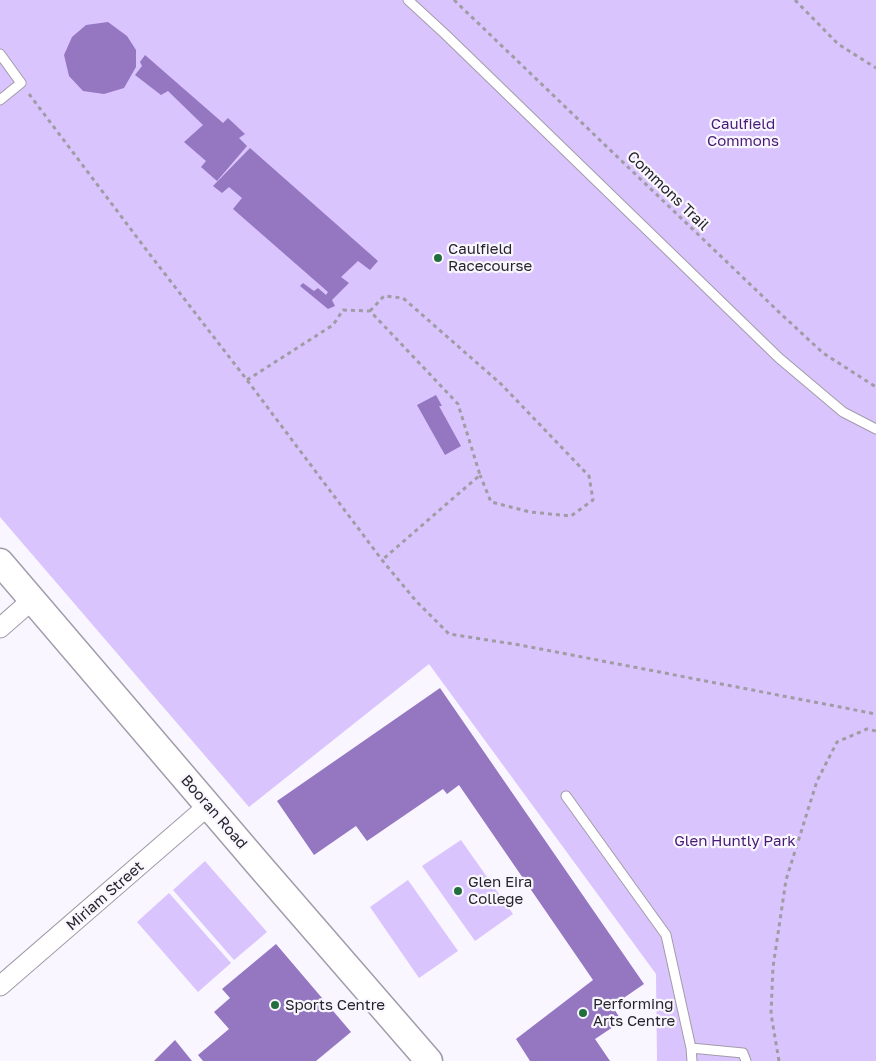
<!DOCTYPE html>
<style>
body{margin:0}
canvas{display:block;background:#f9f6ff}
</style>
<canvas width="876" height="1061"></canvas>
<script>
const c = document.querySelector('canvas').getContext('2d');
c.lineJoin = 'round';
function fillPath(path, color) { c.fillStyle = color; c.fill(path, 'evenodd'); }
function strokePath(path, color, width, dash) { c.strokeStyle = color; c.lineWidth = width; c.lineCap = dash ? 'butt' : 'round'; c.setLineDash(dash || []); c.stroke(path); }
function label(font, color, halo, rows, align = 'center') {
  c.font = font + ' "Golos Text",sans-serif'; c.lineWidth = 4.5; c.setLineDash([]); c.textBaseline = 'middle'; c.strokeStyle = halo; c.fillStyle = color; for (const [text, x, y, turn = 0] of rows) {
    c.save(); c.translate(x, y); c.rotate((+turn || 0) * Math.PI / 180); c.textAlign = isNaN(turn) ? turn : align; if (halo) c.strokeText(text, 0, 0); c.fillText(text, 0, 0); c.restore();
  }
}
const green = new Path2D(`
 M 0,0 L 876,0 L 876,1061 L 657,1061 L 656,974 L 429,664 L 249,807 L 0,517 Z
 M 461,840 L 513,914 L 475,941 L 422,866 Z
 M 205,861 L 267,932 L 234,960 L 173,890 Z
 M 408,880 L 458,951 L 419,978 L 370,907 Z
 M 169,893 L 231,963 L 198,992 L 137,922 Z`);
const building = new Path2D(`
 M 108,22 L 127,36 L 136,50 L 136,67 L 124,88 L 104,94 L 83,91 L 69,76 L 64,55 L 72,37 L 86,25 Z
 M 145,55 L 223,123 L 228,118 L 245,134 L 239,138 L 247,146 L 217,181 L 201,167 L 206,161 L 184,142 L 203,125 L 168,91 L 161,95 L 135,75 L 142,66 L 140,62 Z
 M 250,148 L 378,261 L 370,270 L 358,261 L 341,277 L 349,283 L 332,300 L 335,306 L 328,309 L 300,286 L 303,283 L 314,291 L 318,288 L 326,295 L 328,292 L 233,209 L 242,198 L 229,187 L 222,193 L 213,186 Z
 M 436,395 L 442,406 L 439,406 L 461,446 L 445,455 L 417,405 Z
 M 440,688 L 644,984 L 612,1006 L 622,1021 L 595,1039 L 610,1061 L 530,1061 L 516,1039 L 593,980 L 459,785 L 447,794 L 443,789 L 367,841 L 356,826 L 314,855 L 277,801 Z
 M 276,944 L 351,1032 L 316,1061 L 203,1061 L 198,1055 L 229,1029 L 214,1012 L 230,998 L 222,989 Z
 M 175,1040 L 192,1061 L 154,1061 Z`);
const path = new Path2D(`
 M 454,0 L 781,314 L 823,353 L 876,387
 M 795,0 L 838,44 L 876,68
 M 29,94 L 148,252 L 247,380 L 382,560 L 416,601 L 449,634 L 520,645 L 876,714
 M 370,311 L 384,296 L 403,298 L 501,384 L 589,476 L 593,500 L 571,516 L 530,512 L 491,502 L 480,475
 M 247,380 L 333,325 L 343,310 L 370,311 L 458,404 L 480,475 L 382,560
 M 779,1061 L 771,1014 L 773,967 L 786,880 L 817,781 L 837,742 L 867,729 L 876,731`);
const service = new Path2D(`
 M 408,0 L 446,35 L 779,358 L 843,412 L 876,429
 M 0,54 L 21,83 L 0,100
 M 566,796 L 666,935 L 691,1048 L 692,1061
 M 691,1048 L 743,1053 L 746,1061`);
const minor = new Path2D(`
 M 0,628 L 32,600
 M 0,986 L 209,805`);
const secondary = new Path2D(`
 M 0,562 L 259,865 L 429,1061`);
const markers = [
 [438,258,5,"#226e3c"],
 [458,891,5,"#226e3c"],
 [275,1005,5,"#226e3c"],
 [583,1013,5,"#226e3c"]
];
const parkNames = [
 ["Caulfield",743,124],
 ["Commons",743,141],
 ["Glen Huntly Park",735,841]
];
const streetNames = [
 ["Commons Trail",668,191,44],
 ["Booran Road",214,812,49],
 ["Miriam Street",105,896,-41]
];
const poiNames = [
 ["Caulfield",448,249],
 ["Racecourse",448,266],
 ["Glen Eira",468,882],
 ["College",468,899],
 ["Performing",593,1004],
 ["Arts Centre",593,1021],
 ["Sports Centre",285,1005]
];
fillPath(green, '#dac4fe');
fillPath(building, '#9476c1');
strokePath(service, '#a19caa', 11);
strokePath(minor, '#a19caa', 21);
strokePath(secondary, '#a19caa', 29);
strokePath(path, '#9f9ca4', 3, [4, 4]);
strokePath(service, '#fff', 9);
strokePath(minor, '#fff', 19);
strokePath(secondary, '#fff', 26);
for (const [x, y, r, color] of markers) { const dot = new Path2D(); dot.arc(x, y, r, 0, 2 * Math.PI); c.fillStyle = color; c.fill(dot); strokePath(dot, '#f9f6ff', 2); }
label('15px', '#471b75', '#f9f6ff', parkNames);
label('15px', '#26252a', '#f9f6ff', streetNames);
label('15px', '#26252a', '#f9f6ff', poiNames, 'left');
</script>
